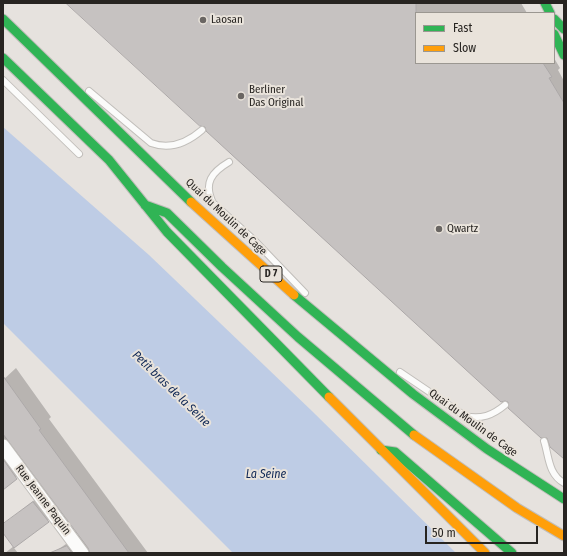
<!DOCTYPE html>
<style>
body{margin:0}
#map{position:relative;width:567px;height:556px;overflow:hidden;background:#e6e2de;font-family:"Fira Sans Condensed",sans-serif}
canvas{display:block}
.frame{position:absolute;inset:0;border:4px solid #272421;pointer-events:none}
.legend{position:absolute;left:415px;top:12px;width:140px;height:52px;box-sizing:border-box;background:#e9e3db;border:1px solid #9b9791;margin:0;padding:5px 7px;list-style:none;font-size:12px;color:#272421}
.legend li{display:flex;align-items:center;gap:8px;height:20px}
.legend b{width:20px;border:1px solid #9b9791}
.scale{position:absolute;left:425px;top:526px;width:113px;height:18px;box-sizing:border-box;border:2px solid #272421;border-top:0;padding-left:5px;font-size:12px;line-height:14px;white-space:nowrap;color:#272421;-webkit-text-stroke:3px #e9e3db;paint-order:stroke}
</style>
<div id="map">
<canvas width="567" height="556"></canvas>
<div class="frame"></div>
<ul class="legend">
<li><b style="height:5px;background:#30b455"></b>Fast</li>
<li><b style="height:5px;background:#ff9f0a"></b>Slow</li>
</ul>
<div class="scale">50 m</div>
</div>
<script>
const c = document.querySelector('canvas').getContext('2d');
c.lineJoin = 'round';
function fillPath(path, color) { c.fillStyle = color; c.fill(path, 'evenodd'); }
function strokePath(path, color, width, dash) { c.strokeStyle = color; c.lineWidth = width; c.lineCap = dash ? 'butt' : 'round'; c.setLineDash(dash || []); c.stroke(path); }
function label(font, color, halo, rows, align = 'center') {
  c.font = font + ' "Fira Sans Condensed",sans-serif'; c.lineWidth = 4; c.setLineDash([]); c.textBaseline = 'middle'; c.strokeStyle = halo; c.fillStyle = color; for (const [text, x, y, turn = 0] of rows) {
    c.save(); c.translate(x, y); c.rotate((+turn || 0) * Math.PI / 180); c.textAlign = isNaN(turn) ? turn : align; if (halo) c.strokeText(text, 0, 0); c.fillText(text, 0, 0); c.restore();
  }
}
const water = new Path2D(`
 M 3,127 L 149,255 L 313,412 L 456,553 L 233,553 L 3,323 Z`);
const shadow = new Path2D(`
 M 68,3 L 521,3 L 527,13 L 416,13 L 416,63 L 554,63 L 554,58 L 560,68 L 558,70 L 564,81 L 564,458 L 547,436 Z
 M 16,368 L 51,417 L 49,419 L 148,553 L 53,553 L 79,535 L 29,466 L 3,488 L 3,380 Z
 M 42,494 L 57,513 L 14,548 L 18,553 L 5,553 L 14,546 L 3,531 L 3,525 Z`);
const building = new Path2D(`
 M 66,3 L 416,3 L 416,63 L 543,63 L 552,77 L 549,78 L 564,103 L 564,459 L 550,447 L 547,438 L 541,438 L 508,408 L 508,402 L 505,401 L 501,402 L 206,131 L 205,127 L 200,126 Z
 M 3,376 L 41,429 L 39,430 L 129,553 L 90,553 L 88,548 L 3,434 Z
 M 3,459 L 17,479 L 3,490 Z
 M 33,502 L 49,522 L 14,548 L 3,533 L 3,524 Z
 M 67,546 L 72,553 L 50,553 Z`);
const lane = new Path2D(`
 M 3,80 L 79,154
 M 89,91 L 151,143 C 170,150 187,143 202,130
 M 229,162 C 212,172 203,183 213,203 L 255,241 L 305,293
 M 400,372 L 465,416 C 481,420 493,415 505,405
 M 544,441 C 549,456 548,474 564,483`);
const street = new Path2D(`
 M 3,446 L 82,553`);
const fast = new Path2D(`
 M 545,3 L 550,13
 M 3,19 L 191,202
 M 554,19 L 564,29
 M 554,34 L 564,55
 M 3,58 L 109,160 L 167,232 L 329,397
 M 145,205 L 167,213 L 222,267 L 298,337 L 414,435
 M 294,295 L 413,394 L 487,449 L 564,499
 M 381,450 L 395,452 L 512,553`);
const slow = new Path2D(`
 M 191,202 L 294,295
 M 329,397 L 485,553
 M 414,435 L 517,508 L 564,536`);
const markers = [
 [203,20,4,"#6a6663"],
 [241,96,4,"#6a6663"],
 [439,229,4,"#6a6663"]
];
const shields = [
 [271,274,22]
];
const shieldNames = [
 ["D 7",271,274]
];
const poiNames = [
 ["Laosan",211,20],
 ["Berliner",249,90],
 ["Das Original",249,103],
 ["Qwartz",447,229]
];
const streetNames = [
 ["Quai du Moulin de Cage",226,217,43],
 ["Quai du Moulin de Cage",473,423,36],
 ["Rue Jeanne Paquin",43,500,53]
];
const waterNames = [
 ["Petit bras de la Seine",171,389,44],
 ["La Seine",266,475]
];
fillPath(water, '#becce5');
fillPath(shadow, '#0003');
fillPath(building, '#c6c2c1');
strokePath(building, '#aca8a8', 1);
strokePath(lane, '#c1beba', 8);
strokePath(street, '#c1beba', 15);
strokePath(fast, '#c1beba', 11);
strokePath(slow, '#c1beba', 11);
strokePath(lane, '#fbfbfa', 6);
strokePath(street, '#fbfbfa', 13);
strokePath(fast, '#30b455', 9);
strokePath(slow, '#ff9f0a', 9);
for (const [x, y, r, color] of markers) { const dot = new Path2D(); dot.arc(x, y, r, 0, 2 * Math.PI); c.fillStyle = color; c.fill(dot); strokePath(dot, '#e9e3db', 1.5); }
for (const [x, y, w] of shields) { const box = new Path2D(); box.roundRect(x - w / 2, y - 8, w, 16, 3); c.fillStyle = '#e9e3db'; c.fill(box); strokePath(box, '#272421', 1); }
label('bold 10px', '#272421', null, shieldNames);
label('11px', '#272421', '#e9e3db', poiNames, 'left');
label('11px', '#272421', '#e9e3db', streetNames);
label('italic 12px', '#0f2755', '#e9e3db', waterNames);
</script>
